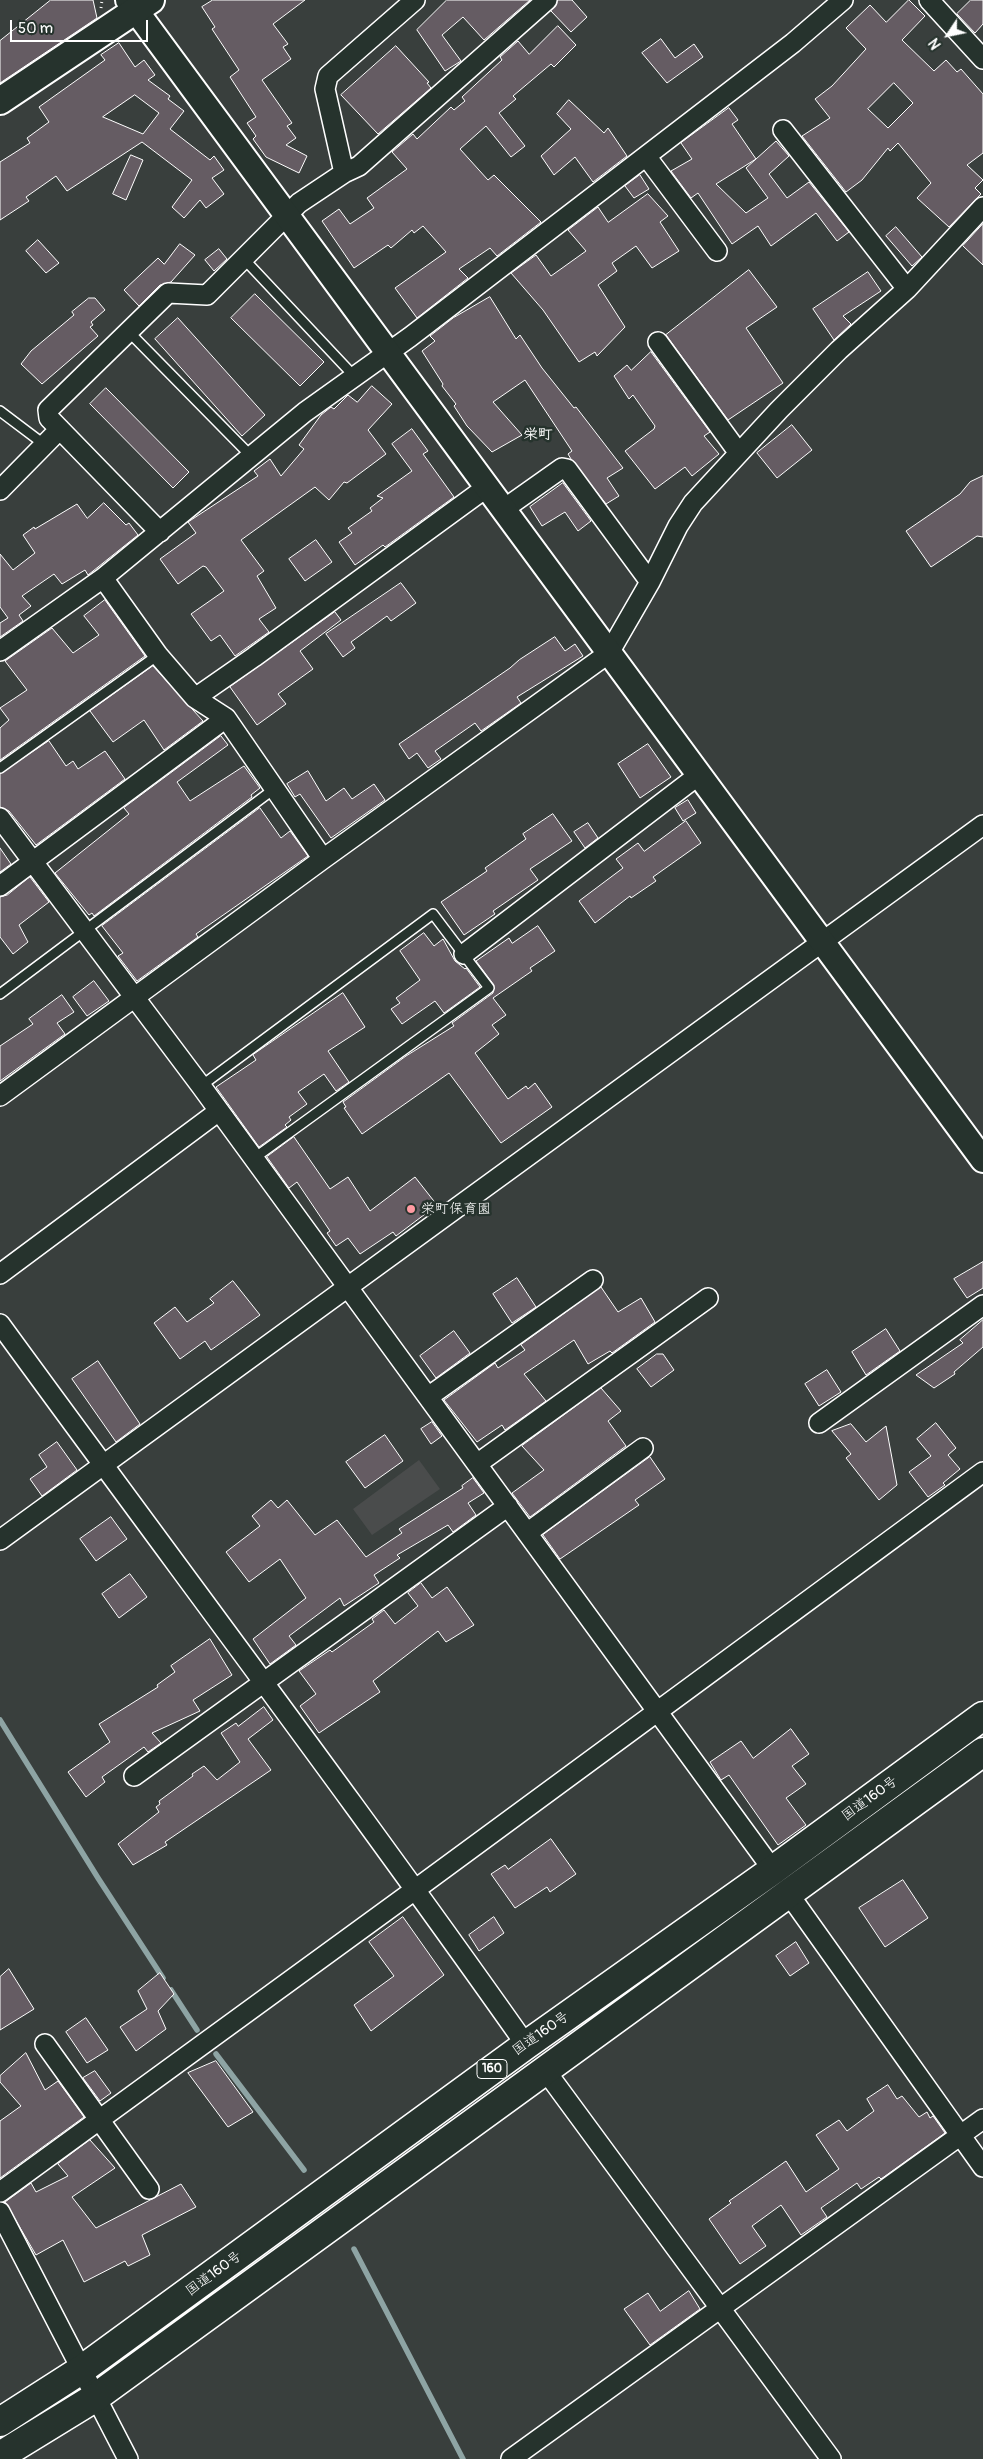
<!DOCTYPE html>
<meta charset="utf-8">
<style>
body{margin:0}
#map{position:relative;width:983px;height:2459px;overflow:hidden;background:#393f3d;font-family:Pangolin,sans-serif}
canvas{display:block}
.north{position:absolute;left:923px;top:10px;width:50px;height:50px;-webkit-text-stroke:4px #26332d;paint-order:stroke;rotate:236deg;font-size:14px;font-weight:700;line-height:20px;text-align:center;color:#fff}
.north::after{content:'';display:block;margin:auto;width:18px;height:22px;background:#fff;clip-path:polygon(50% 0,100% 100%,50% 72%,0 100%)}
.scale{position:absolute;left:10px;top:20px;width:138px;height:22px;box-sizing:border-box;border:2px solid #fff;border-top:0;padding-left:6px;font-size:15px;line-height:18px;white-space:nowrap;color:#fff;-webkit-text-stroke:4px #26332d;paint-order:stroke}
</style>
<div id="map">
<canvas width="983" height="2459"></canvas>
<div class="north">N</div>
<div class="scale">50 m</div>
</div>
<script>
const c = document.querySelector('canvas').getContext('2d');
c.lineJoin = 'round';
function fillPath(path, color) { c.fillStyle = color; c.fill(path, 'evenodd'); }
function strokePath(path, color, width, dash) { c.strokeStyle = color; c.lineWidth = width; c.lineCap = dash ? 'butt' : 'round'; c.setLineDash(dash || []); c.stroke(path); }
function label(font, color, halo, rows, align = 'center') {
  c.font = font + ' Pangolin,"Klee One",sans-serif'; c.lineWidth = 5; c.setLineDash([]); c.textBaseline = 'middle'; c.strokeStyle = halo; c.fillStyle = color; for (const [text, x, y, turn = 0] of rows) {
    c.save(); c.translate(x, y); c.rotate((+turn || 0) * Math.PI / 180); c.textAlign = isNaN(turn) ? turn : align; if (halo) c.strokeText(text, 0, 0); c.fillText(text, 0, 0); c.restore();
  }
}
const built = new Path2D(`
 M 419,1460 L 440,1489 L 372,1535 L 353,1509 Z`);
const stream = new Path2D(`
 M 0,1720 L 98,1878 L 163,1978
 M 171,1990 L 197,2030
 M 216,2054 L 304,2170
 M 354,2249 L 463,2459`);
const building = new Path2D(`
 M 51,0 L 93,0 L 97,18 L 0,83 L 0,41 Z
 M 213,0 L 305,0 L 273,24 L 288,44 L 283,47 L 291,59 L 262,80 L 292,123 L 287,126 L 296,138 L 286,145 L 307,156 L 299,173 L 266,157 L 253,139 L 256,136 L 247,123 L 256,117 L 230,77 L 239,70 L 212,29 L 215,27 L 202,7 Z
 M 447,0 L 530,0 L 484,40 L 463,17 L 442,35 L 461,61 L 445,71 L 417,30 Z
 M 558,0 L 572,0 L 587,17 L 571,32 L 551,11 Z
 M 909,0 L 925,16 L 902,40 L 934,71 L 946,60 L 957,72 L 961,69 L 983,94 L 983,153 L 967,165 L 983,180 L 975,188 L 981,194 L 949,227 L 917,198 L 931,183 L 898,143 L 890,151 L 888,148 L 862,180 L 846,192 L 802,136 L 830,118 L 815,99 L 832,86 L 866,49 L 846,28 L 870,5 L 886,22 ZM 894,83 L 913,103 L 888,128 L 868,109 Z
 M 971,0 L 983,0 L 983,24 L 975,33 L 957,14 Z
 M 558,26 L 576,45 L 554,67 L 551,64 L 513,96 L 516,99 L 499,113 L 525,146 L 511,157 L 486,126 L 460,149 L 488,180 L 494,175 L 541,222 L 497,256 L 490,248 L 459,269 L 468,278 L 417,318 L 395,288 L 446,252 L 423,226 L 414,233 L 412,230 L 391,248 L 388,245 L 354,268 L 322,221 L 339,209 L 350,224 L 374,208 L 367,198 L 407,169 L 392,152 L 413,134 L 417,139 L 451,107 L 454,110 L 465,101 L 462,97 L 502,60 L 500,57 L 518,41 L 529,54 Z
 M 661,39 L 675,58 L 694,44 L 703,57 L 667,83 L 642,53 Z
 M 119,43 L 135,67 L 144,60 L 155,75 L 148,80 L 170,96 L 168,99 L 184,111 L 170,129 L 210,160 L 214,156 L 224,170 L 212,178 L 224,194 L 206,208 L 200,200 L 184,218 L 172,207 L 192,180 L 142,142 L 67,191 L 56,176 L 26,197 L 29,201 L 0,220 L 0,162 L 30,143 L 27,138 L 49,122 L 39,107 L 105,60 L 101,55 ZM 135,95 L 159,113 L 143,134 L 103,117 Z
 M 396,46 L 429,82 L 427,83 L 431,88 L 378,134 L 341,95 Z
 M 569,100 L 604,133 L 608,128 L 627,156 L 593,182 L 575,157 L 554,175 L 541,156 L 571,129 L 557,114 Z
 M 729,108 L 738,120 L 732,124 L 756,159 L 716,184 L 746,213 L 768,198 L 746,168 L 776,141 L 789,156 L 769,174 L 787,198 L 809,182 L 849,232 L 837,241 L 816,213 L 771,246 L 758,226 L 732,244 L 698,193 L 691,198 L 671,171 L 692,159 L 681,143 Z
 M 131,155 L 143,160 L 126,200 L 113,194 Z
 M 640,175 L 649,189 L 634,198 L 625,186 Z
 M 648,194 L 668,216 L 660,222 L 679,251 L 652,268 L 636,246 L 612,263 L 617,271 L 598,285 L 625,327 L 597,356 L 595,352 L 579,362 L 543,310 L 511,273 L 536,255 L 551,276 L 586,251 L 568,230 L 598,207 L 608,222 Z
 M 983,224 L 983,265 L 963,246 Z
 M 896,227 L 922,257 L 912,266 L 886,236 Z
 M 38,240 L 59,263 L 46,273 L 26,251 Z
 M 180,244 L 195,255 L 171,282 L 160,285 L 139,306 L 124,290 L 158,258 L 164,264 Z
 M 219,249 L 227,259 L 214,271 L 205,260 Z
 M 749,270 L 777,307 L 746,328 L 783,383 L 728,420 L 666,335 Z
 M 868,272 L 881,291 L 843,316 L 851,324 L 834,340 L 813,309 Z
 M 255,294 L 324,362 L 300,386 L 231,318 Z
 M 490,297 L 516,339 L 520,335 L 542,368 L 574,408 L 576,407 L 623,468 L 607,478 L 619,496 L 606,504 L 571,459 L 568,454 L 572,451 L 525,380 L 493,402 L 522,435 L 492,452 L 467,426 L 454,406 L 456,404 L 442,386 L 443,384 L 422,351 L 435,341 L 430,336 L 453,318 Z
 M 89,298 L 95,298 L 105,310 L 91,322 L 93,325 L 90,327 L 98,336 L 42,384 L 21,364 L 31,351 L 74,315 L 72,312 Z
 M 178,318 L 265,415 L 242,436 L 155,339 Z
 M 651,352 L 710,432 L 704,436 L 719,454 L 692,476 L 685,467 L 655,489 L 625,451 L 654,429 L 655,426 L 633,395 L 629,399 L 614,376 L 627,365 L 631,370 Z
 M 372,386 L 392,404 L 368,430 L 386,454 L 347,483 L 344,482 L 329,500 L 315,487 L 241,540 L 264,571 L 257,576 L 276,608 L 259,619 L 269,632 L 235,656 L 220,635 L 211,641 L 191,614 L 224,591 L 206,567 L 203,566 L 178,584 L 160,559 L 196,533 L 188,522 L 258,476 L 254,471 L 270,459 L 281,476 L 304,449 L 299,445 L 321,415 L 331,407 L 334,409 L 348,395 L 357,402 Z
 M 106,388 L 189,472 L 173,488 L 90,404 Z
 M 792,425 L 812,450 L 777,478 L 757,453 Z
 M 412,429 L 428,451 L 423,454 L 454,497 L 385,547 L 383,545 L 355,565 L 339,542 L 352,533 L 348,528 L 372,511 L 370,508 L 383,498 L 377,496 L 412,471 L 392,444 Z
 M 983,476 L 983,537 L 977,536 L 931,567 L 906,531 L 960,494 L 970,482 Z
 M 563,483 L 591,521 L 578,531 L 565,512 L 542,526 L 530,507 Z
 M 104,503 L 126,525 L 129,523 L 138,535 L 88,575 L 85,570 L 62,584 L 54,574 L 22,596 L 31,606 L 19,615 L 23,621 L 0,637 L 0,623 L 8,618 L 0,607 L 0,554 L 13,570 L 35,553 L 23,535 L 34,527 L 35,529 L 77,504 L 87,518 Z
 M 316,540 L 332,562 L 305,581 L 289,559 Z
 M 401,583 L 416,603 L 391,621 L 387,616 L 351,642 L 355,648 L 343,657 L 326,634 Z
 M 105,600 L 145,656 L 0,760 L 0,728 L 9,720 L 0,708 L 27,690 L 5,661 L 52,628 L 73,653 L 99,635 L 84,616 Z
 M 335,612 L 341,620 L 300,651 L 313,669 L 278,694 L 286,704 L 257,725 L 230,687 Z
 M 555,637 L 565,651 L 575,644 L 583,656 L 517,697 L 521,703 L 481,731 L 475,723 L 435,751 L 441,759 L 428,768 L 417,753 L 409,759 L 399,744 L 510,668 L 519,660 Z
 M 153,666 L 203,721 L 164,750 L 144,720 L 113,742 L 90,711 Z
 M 221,736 L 228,745 L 177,782 L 190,801 L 244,766 L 260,788 L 251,795 L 252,797 L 94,916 L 92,913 L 89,915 L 55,873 L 129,814 L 124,808 Z
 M 49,741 L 66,766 L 73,761 L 78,769 L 105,751 L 125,779 L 36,845 L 9,811 L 0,807 L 0,774 Z
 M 648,744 L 671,777 L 640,798 L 618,764 Z
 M 308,771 L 326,801 L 344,788 L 352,799 L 374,784 L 385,800 L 331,838 L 300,794 L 295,797 L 287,784 Z
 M 688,800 L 696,813 L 683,821 L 675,808 Z
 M 260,808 L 281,838 L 290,831 L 308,856 L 196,934 L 198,937 L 137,981 L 118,956 L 123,953 L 102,926 Z
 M 553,814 L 572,841 L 530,869 L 538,880 L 493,911 L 495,914 L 464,935 L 441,902 L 487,871 L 485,868 L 526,839 L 523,834 Z
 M 686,821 L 701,843 L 653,877 L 656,881 L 631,898 L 630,896 L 595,923 L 579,901 L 623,868 L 616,859 L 638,843 L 644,851 Z
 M 588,823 L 598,838 L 585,848 L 574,832 Z
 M 0,848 L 11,864 L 0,872 Z
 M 30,877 L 49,902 L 19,925 L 28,942 L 13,954 L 0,937 L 0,897 L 7,895 Z
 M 538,926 L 555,951 L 530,968 L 532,971 L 493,998 L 506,1015 L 492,1025 L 499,1034 L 475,1053 L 508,1099 L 526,1086 L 528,1089 L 535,1083 L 552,1107 L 501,1143 L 449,1073 L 362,1134 L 344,1108 L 346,1107 L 343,1102 L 406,1056 L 454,1026 L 452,1023 L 493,993 L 494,985 L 476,961 L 509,938 L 512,943 Z
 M 424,933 L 434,946 L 443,939 L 455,961 L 465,969 L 466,968 L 480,987 L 444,1013 L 435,1001 L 402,1024 L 391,1009 L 400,1003 L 396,998 L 420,980 L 400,951 Z
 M 94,981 L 109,1001 L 87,1016 L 73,997 Z
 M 343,993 L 365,1027 L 328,1051 L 349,1082 L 336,1091 L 324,1074 L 298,1092 L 307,1104 L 289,1117 L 291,1120 L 285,1125 L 287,1127 L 259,1147 L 216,1087 L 256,1060 L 253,1055 Z
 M 62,995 L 74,1012 L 57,1023 L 65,1034 L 0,1081 L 0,1046 L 33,1024 L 29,1019 Z
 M 294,1137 L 330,1189 L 348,1177 L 370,1211 L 415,1177 L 437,1205 L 396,1236 L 393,1232 L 360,1254 L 348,1238 L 336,1246 L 327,1233 L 330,1231 L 297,1182 L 289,1188 L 267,1157 Z
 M 983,1262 L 983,1288 L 967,1298 L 954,1279 Z
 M 517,1278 L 536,1307 L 512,1323 L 493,1294 Z
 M 233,1281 L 260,1315 L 211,1350 L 205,1341 L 180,1359 L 154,1323 L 175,1307 L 187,1322 L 214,1303 L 210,1299 Z
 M 601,1287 L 618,1312 L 641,1298 L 655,1322 L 612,1353 L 610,1351 L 588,1364 L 574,1340 L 524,1374 L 546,1401 L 505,1430 L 502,1425 L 477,1442 L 444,1400 L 495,1363 L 498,1368 L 525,1350 L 521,1345 Z
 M 983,1320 L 983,1347 L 954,1372 L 955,1374 L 934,1388 L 916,1375 L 963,1343 L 960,1340 Z
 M 886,1329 L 900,1351 L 866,1375 L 852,1352 Z
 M 454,1331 L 470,1353 L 436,1378 L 420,1356 Z
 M 657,1354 L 663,1354 L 674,1370 L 651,1387 L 637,1369 Z
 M 98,1361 L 140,1424 L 116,1442 L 72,1379 Z
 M 827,1370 L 841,1392 L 819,1406 L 805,1384 Z
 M 601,1388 L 621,1411 L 608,1421 L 626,1446 L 530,1517 L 512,1493 L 544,1470 L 522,1446 Z
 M 432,1422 L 442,1436 L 431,1444 L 421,1429 Z
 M 936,1423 L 956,1448 L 948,1455 L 960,1469 L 943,1483 L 945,1485 L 928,1497 L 909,1472 L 931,1456 L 917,1439 Z
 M 851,1424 L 866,1442 L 886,1426 L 897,1485 L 879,1500 L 846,1458 L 851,1454 L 832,1431 Z
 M 385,1435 L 403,1461 L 365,1488 L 346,1462 Z
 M 57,1442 L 77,1470 L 42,1496 L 30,1479 L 47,1467 L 39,1455 Z
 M 650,1457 L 665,1479 L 635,1500 L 639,1505 L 560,1559 L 543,1535 Z
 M 473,1478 L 484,1493 L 468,1503 L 476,1515 L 453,1532 L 448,1525 L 397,1555 L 400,1558 L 374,1575 L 379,1583 L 344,1606 L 340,1598 L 289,1636 L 296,1645 L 270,1664 L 253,1639 L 306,1598 L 280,1559 L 249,1582 L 226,1552 L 260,1526 L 252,1516 L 271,1500 L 278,1508 L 287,1500 L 315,1535 L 337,1520 L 366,1557 L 402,1533 L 399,1529 L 463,1488 L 462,1486 Z
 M 111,1517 L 127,1539 L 96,1561 L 80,1539 Z
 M 130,1574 L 147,1597 L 119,1618 L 102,1594 Z
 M 421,1583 L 432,1598 L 447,1587 L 474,1625 L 446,1642 L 438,1631 L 373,1681 L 380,1692 L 319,1733 L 300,1706 L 316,1694 L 299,1671 L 330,1650 L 332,1652 L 374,1622 L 372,1619 L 384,1610 L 395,1624 L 418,1606 L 408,1593 Z
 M 210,1639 L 232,1675 L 193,1700 L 200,1711 L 152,1733 L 161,1743 L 148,1752 L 144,1747 L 102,1777 L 105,1782 L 86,1797 L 68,1772 L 110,1742 L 99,1724 L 158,1687 L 157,1685 L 175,1672 L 171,1666 Z
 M 264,1707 L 273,1720 L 248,1739 L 271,1770 L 165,1842 L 167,1845 L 133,1865 L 118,1844 L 159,1812 L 156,1807 L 160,1804 L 159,1801 L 193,1776 L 192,1774 L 204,1766 L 217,1780 L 240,1762 L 221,1733 L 236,1723 L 238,1726 Z
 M 791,1729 L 809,1754 L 792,1766 L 806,1784 L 786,1798 L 806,1825 L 778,1845 L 729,1775 L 721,1780 L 710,1762 L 741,1741 L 753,1758 Z
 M 551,1839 L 576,1874 L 550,1892 L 547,1887 L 515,1908 L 491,1874 L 505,1865 L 508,1869 Z
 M 903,1880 L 928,1918 L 885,1947 L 859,1908 Z
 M 403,1917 L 444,1975 L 371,2031 L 354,2005 L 394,1976 L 369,1942 Z
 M 494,1917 L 504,1933 L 479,1951 L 469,1935 Z
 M 796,1942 L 809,1963 L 790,1976 L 776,1956 Z
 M 9,1969 L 34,2009 L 0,2030 L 0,1977 Z
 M 160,1973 L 174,1994 L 158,2011 L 166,2029 L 136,2051 L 120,2027 L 147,2009 L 138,1991 Z
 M 86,2018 L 108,2050 L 87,2063 L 66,2032 Z
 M 26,2053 L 45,2090 L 58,2081 L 84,2117 L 0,2178 L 0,2121 L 21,2106 L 0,2082 L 0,2076 Z
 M 216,2061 L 253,2112 L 228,2127 L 188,2073 Z
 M 95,2071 L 111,2093 L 100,2101 L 83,2078 Z
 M 888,2085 L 897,2099 L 902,2096 L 919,2117 L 927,2112 L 930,2118 L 933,2116 L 945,2133 L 881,2179 L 879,2177 L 861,2189 L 857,2183 L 821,2208 L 827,2217 L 801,2235 L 781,2205 L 752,2226 L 766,2246 L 740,2264 L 709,2219 L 731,2203 L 729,2201 L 786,2161 L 806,2192 L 839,2169 L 816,2135 L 839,2120 L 847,2131 L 874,2111 L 867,2099 Z
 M 90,2140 L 115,2168 L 72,2197 L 96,2228 L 181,2184 L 196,2207 L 142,2235 L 150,2255 L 128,2266 L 125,2261 L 84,2282 L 63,2240 L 36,2255 L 5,2202 L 31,2183 L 36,2192 L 68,2176 L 58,2164 Z
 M 689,2291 L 700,2309 L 650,2345 L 624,2309 L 648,2293 L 660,2311 Z`);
const path = new Path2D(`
 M 101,8 L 102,0`);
const service = new Path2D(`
 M 244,259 L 354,376
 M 128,331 L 251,456
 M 0,411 L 45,445
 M 0,768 L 158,655
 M 0,994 L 274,789
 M 201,1086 L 433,914 L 489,988 L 253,1159`);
const minor = new Path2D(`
 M 929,0 L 983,59
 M 783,130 L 907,289
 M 646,156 L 717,251
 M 344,173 L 359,166 L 547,0
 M 658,342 L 738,452
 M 0,490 L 60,429
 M 504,509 L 562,468 L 567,469 L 650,582
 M 160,532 L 49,418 L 48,410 L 168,293 L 207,295 L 299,203 L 344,173 L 325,89 L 328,76 L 415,0
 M 103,578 L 158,655 L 195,698 L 226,718 L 323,859
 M 0,651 L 103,578 L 305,412 L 410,337 L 646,156 L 793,43 L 843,0
 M 195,698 L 254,657 L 487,487
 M 0,818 L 201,1086 L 773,1870
 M 0,886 L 226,718
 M 464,954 L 700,774
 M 0,1096 L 323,859 L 609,653 L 650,582 L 678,526 L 693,503 L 779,410 L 839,350 L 907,289 L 983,207
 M 0,1274 L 219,1111
 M 0,1324 C 175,1564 354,1801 526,2045
 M 428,1397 L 593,1280
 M 819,1423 L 983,1305
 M 477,1464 L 708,1298
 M 527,1533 L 643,1448
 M 0,1540 L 983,825
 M 134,1776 L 508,1506
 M 788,1893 L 983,2167
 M 45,2044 L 149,2189
 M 545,2070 L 831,2459
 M 0,2192 L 416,1889 L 983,1472
 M 0,2212 L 128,2459
 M 511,2459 L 983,2119`);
const tertiary = new Path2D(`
 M 128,0 L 983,1160`);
const secondary = new Path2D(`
 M 0,101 L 151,0`);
const trunk = new Path2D(`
 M 0,2422 L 81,2370 L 526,2045 L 773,1870 L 983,1716
 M 0,2456 L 96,2397 L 983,1752`);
const markers = [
 [411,1209,5,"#ff9aa2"]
];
const shields = [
 [492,2069,30]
];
const shieldNames = [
 ["160",492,2069]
];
const poiNames = [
 ["栄町保育園",421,1209]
];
const streetNames = [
 ["国道160号",870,1799,-36],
 ["国道160号",541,2034,-35],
 ["国道160号",214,2274,-36]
];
const neighbourhoodNames = [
 ["栄町",538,435]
];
fillPath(built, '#4a4c4c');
strokePath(stream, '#8ea4a4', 5.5);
fillPath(building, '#655c63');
strokePath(building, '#fff', 1);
strokePath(service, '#fff', 12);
strokePath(minor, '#fff', 22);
strokePath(tertiary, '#fff', 28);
strokePath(secondary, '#fff', 30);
strokePath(trunk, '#fff', 31);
strokePath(path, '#fff', 3, [1, 4]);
strokePath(service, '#26332d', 9);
strokePath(minor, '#26332d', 19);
strokePath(tertiary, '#26332d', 24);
strokePath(secondary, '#26332d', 26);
strokePath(trunk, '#26332d', 28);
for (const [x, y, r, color] of markers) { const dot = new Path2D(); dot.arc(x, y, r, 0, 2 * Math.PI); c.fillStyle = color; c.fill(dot); strokePath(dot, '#26332d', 2); }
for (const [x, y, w] of shields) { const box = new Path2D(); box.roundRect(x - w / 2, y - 9.5, w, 19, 4); c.fillStyle = '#26332d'; c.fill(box); strokePath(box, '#fff', 1); }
label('bold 12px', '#fff', null, shieldNames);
label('14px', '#fff', '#26332d', poiNames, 'left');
label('14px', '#fff', '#26332d', streetNames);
label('bold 15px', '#fff', '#26332d', neighbourhoodNames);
</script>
